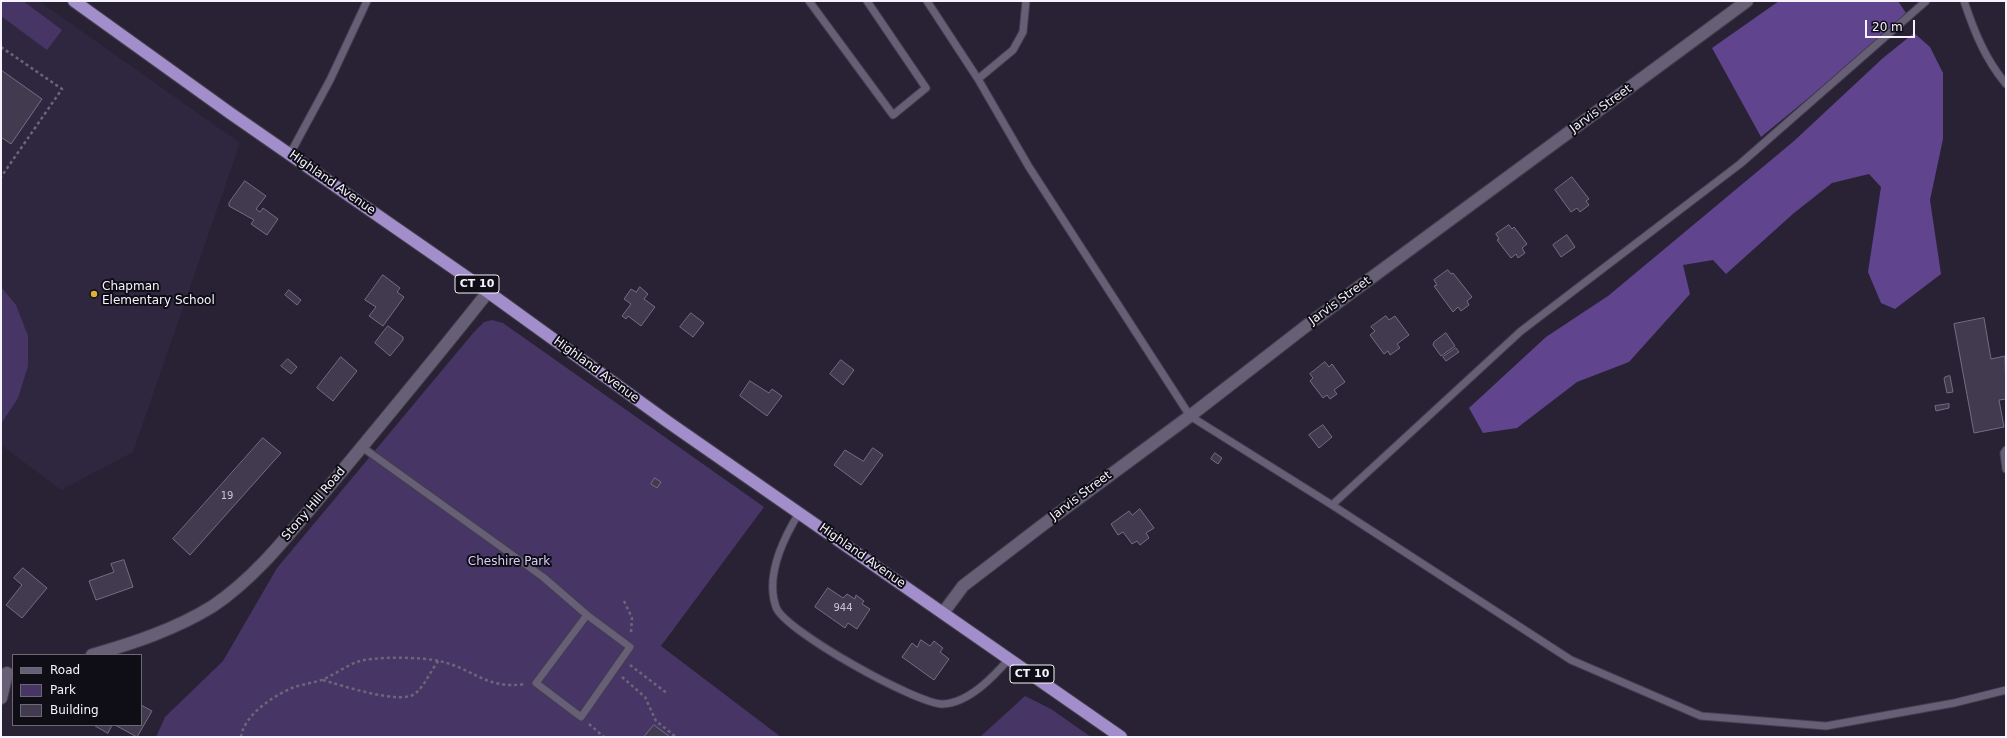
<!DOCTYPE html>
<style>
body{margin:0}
#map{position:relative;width:2007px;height:738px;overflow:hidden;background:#282234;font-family:"DejaVu Sans",sans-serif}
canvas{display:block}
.frame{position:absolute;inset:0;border:2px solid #f6f3fe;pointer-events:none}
.legend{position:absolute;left:12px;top:654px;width:130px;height:72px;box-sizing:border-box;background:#0f0d15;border:1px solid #6b6972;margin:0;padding:5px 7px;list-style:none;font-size:12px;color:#f6f3fe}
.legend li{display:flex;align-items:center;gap:8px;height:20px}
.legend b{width:20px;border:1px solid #6b6972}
.scale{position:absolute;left:1865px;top:20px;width:50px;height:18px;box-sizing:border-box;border:2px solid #f6f3fe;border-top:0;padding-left:5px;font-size:12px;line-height:14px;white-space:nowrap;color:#f6f3fe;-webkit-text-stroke:3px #0f0d15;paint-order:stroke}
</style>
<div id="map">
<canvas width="2007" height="738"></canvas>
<div class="frame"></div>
<ul class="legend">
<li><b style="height:5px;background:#665f75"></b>Road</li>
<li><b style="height:11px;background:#473566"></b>Park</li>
<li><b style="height:11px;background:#423b50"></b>Building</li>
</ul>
<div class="scale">20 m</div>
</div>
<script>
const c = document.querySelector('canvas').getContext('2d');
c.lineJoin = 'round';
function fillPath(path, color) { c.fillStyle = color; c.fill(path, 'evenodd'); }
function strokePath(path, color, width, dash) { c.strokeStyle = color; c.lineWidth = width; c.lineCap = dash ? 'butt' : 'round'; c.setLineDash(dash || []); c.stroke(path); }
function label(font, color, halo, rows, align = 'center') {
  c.font = font + ' "DejaVu Sans",sans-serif'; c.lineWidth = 4; c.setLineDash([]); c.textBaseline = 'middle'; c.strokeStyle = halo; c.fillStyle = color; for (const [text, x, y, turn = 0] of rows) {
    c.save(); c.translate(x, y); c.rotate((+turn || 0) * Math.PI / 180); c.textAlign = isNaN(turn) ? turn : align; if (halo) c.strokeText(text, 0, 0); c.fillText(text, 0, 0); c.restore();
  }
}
const built = new Path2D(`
 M 1,1 L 39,1 L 240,143 L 133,452 L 61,490 L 1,445 Z`);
const green = new Path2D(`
 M 1,1 L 23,1 L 62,30 L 47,50 L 1,16 Z
 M 1,287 L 16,305 L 28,336 L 28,366 L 18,398 L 1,424 Z
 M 492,320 L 503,323 L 764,507 L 661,646 L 781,737 L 156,737 L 165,717 L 223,661 L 277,568 L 474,332 L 484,322 Z
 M 1025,696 L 1051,709 L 1091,737 L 980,737 Z`);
const forest = new Path2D(`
 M 1779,1 L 1898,1 L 1908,16 L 1761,137 L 1712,48 Z
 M 1914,33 L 1930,47 L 1943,73 L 1943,139 L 1930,200 L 1941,274 L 1895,309 L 1881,303 L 1868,272 L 1881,187 L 1869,174 L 1832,183 L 1794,213 L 1726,274 L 1713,260 L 1683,265 L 1690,294 L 1629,362 L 1577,382 L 1517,428 L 1483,433 L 1469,408 L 1546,337 L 1608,296 L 1794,141 L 1883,58 Z`);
const building = new Path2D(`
 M 1,70 L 42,99 L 11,144 L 1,137 Z
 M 1572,177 L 1589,199 L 1586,201 L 1589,205 L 1580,212 L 1577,208 L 1571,212 L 1555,190 Z
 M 245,181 L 266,196 L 256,209 L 260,212 L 263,208 L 278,219 L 267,235 L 251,224 L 254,220 L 229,206 L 229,203 Z
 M 1509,225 L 1512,229 L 1514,227 L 1527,244 L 1522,248 L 1525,253 L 1518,258 L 1516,254 L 1511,258 L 1497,240 L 1499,239 L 1496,234 Z
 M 1567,235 L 1575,247 L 1561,257 L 1553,245 Z
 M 1448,270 L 1451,274 L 1453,273 L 1472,297 L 1467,301 L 1469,305 L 1461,311 L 1458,307 L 1453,312 L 1434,286 L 1437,285 L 1434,280 Z
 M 383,275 L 400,288 L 397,292 L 404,297 L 383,326 L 369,316 L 376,307 L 365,300 Z
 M 640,287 L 648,294 L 644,299 L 655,307 L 641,326 L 628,316 L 626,319 L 622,316 L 631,304 L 624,299 L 631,289 L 636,292 Z
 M 289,290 L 301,300 L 297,305 L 285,295 Z
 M 691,313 L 704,323 L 693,337 L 680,327 Z
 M 1386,316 L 1389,320 L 1395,316 L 1409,335 L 1397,344 L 1400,348 L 1390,355 L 1388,351 L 1384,354 L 1370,335 L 1375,331 L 1371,327 Z
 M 1984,318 L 1991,359 L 2005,356 L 2006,399 L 1999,400 L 2004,427 L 1974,433 L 1954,324 Z
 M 388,326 L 403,337 L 403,340 L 390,356 L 375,343 Z
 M 1446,333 L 1455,346 L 1441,356 L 1433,345 L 1434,342 Z
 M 1456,348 L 1459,352 L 1446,361 L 1443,357 Z
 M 341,357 L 357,371 L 333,401 L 317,388 Z
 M 288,359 L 297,367 L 291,374 L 281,366 Z
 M 841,360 L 854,370 L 843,385 L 830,374 Z
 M 1325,362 L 1329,367 L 1332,364 L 1345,382 L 1334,390 L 1337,394 L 1330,399 L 1327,395 L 1323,398 L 1310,381 L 1313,378 L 1310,374 Z
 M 1950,376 L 1953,392 L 1947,393 L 1944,379 L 1945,377 Z
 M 750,381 L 769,393 L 772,389 L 782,396 L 767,416 L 740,396 Z
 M 1949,404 L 1949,408 L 1936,411 L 1935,406 Z
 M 1323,425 L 1332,437 L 1319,448 L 1309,435 Z
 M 263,438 L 281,453 L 190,555 L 173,539 Z
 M 873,448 L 883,455 L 861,485 L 834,465 L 845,450 L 863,461 Z
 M 1215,453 L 1222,458 L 1218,464 L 1211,459 Z
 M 655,478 L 661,482 L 657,488 L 651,484 Z
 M 1140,509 L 1154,528 L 1146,533 L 1149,538 L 1140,545 L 1137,541 L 1132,544 L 1123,532 L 1118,535 L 1111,524 L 1129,511 L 1132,515 Z
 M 124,560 L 133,587 L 96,600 L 89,581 L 114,572 L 111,564 Z
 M 23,568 L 47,588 L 22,618 L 6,605 L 22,585 L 14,578 Z
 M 828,588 L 843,598 L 847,594 L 855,599 L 856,595 L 864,601 L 862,604 L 870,609 L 857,629 L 848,623 L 845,628 L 815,607 Z
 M 921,640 L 930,646 L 934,641 L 943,648 L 940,652 L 949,659 L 934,680 L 902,657 L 912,643 L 917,647 Z
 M 141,705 L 152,711 L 137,737 L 115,725 L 141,725 Z
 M 94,725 L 112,725 L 108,733 Z
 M 654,725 L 670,737 L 644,737 Z`);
const path = new Path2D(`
 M 1,47 L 62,89 L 1,177
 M 624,601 L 632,618 L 631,633
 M 630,665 L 668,694
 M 622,677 L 645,697 L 656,721 L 676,737
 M 323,680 C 340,685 402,706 416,693 C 425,685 431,670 439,660
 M 589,724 L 604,737
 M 241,737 C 244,715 273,696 292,688 C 302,684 314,683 324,679 C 335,674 346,666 357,662 C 372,656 422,657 439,661 C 473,668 486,690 525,684`);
const service = new Path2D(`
 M 809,1 L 893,115 L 926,88 L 867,1
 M 927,1 L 978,79 L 1029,167 L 1190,416 L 1332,505 L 1571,660 L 1701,716 L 1826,726 L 1954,703 L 2006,690
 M 1964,1 C 1974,31 1985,59 2006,84
 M 978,79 L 1013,50 L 1023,32 L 1026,1
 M 290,154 L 330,80 L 367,1
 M 362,447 L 543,577 L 587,615 L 630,647 L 581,717 L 536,683 L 587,615
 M 2006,450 L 2004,453 L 2006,469
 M 1332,505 L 1521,331 L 1740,164 L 1926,1
 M 799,513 C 783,539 765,576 776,607 C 783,630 918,705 943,704 C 969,703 994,676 1009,659`);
const minor = new Path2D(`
 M 92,655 C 134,643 176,629 213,606 C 258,576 292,530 327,489 C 381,424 435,359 488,292
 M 1,698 L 7,673`);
const tertiary = new Path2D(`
 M 943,613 L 963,586 L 1044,524 L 1190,416 L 1310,323 L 1747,1`);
const trunk = new Path2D(`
 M 74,1 L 230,113 L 488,292 L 668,422 L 1121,737`);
const markers = [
 [94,294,4,"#dcb233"]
];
const numberNames = [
 ["19",227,496],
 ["944",843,608]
];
const shields = [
 [477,284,44],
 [1032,674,44]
];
const shieldNames = [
 ["CT 10",477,284],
 ["CT 10",1032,674]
];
const streetNames = [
 ["Jarvis Street",1601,109,-36],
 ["Highland Avenue",332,183,35],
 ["Jarvis Street",1340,301,-36],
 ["Highland Avenue",596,370,36],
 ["Jarvis Street",1081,496,-37],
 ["Stony Hill Road",314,504,-50],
 ["Highland Avenue",862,556,35]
];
const poiNames = [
 ["Chapman",102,287],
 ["Elementary School",102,301]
];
const parkNames = [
 ["Cheshire Park",509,562]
];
fillPath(built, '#2f2740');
fillPath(green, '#473566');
fillPath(forest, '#60458e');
fillPath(building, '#423b50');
strokePath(building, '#746d83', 1);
strokePath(service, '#433e4d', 9);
strokePath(minor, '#433e4d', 14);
strokePath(tertiary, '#433e4d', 14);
strokePath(trunk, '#433e4d', 14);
strokePath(path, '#6c6777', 2.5, [3, 3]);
strokePath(service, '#665f75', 7);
strokePath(minor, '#665f75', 12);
strokePath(tertiary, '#665f75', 12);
strokePath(trunk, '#a18eca', 12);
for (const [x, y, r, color] of markers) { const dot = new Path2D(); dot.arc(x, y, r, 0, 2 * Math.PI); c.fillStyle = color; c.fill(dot); strokePath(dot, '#0f0d15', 1.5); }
label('10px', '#c9c5d2', null, numberNames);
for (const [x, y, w] of shields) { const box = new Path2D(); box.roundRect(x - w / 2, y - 9, w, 18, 3); c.fillStyle = '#0f0d15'; c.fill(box); strokePath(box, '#f6f3fe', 1); }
label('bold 11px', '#f6f3fe', null, shieldNames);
label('12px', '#f6f3fe', '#0f0d15', streetNames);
label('12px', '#f6f3fe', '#0f0d15', poiNames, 'left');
label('12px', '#dacef8', '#0f0d15', parkNames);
</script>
